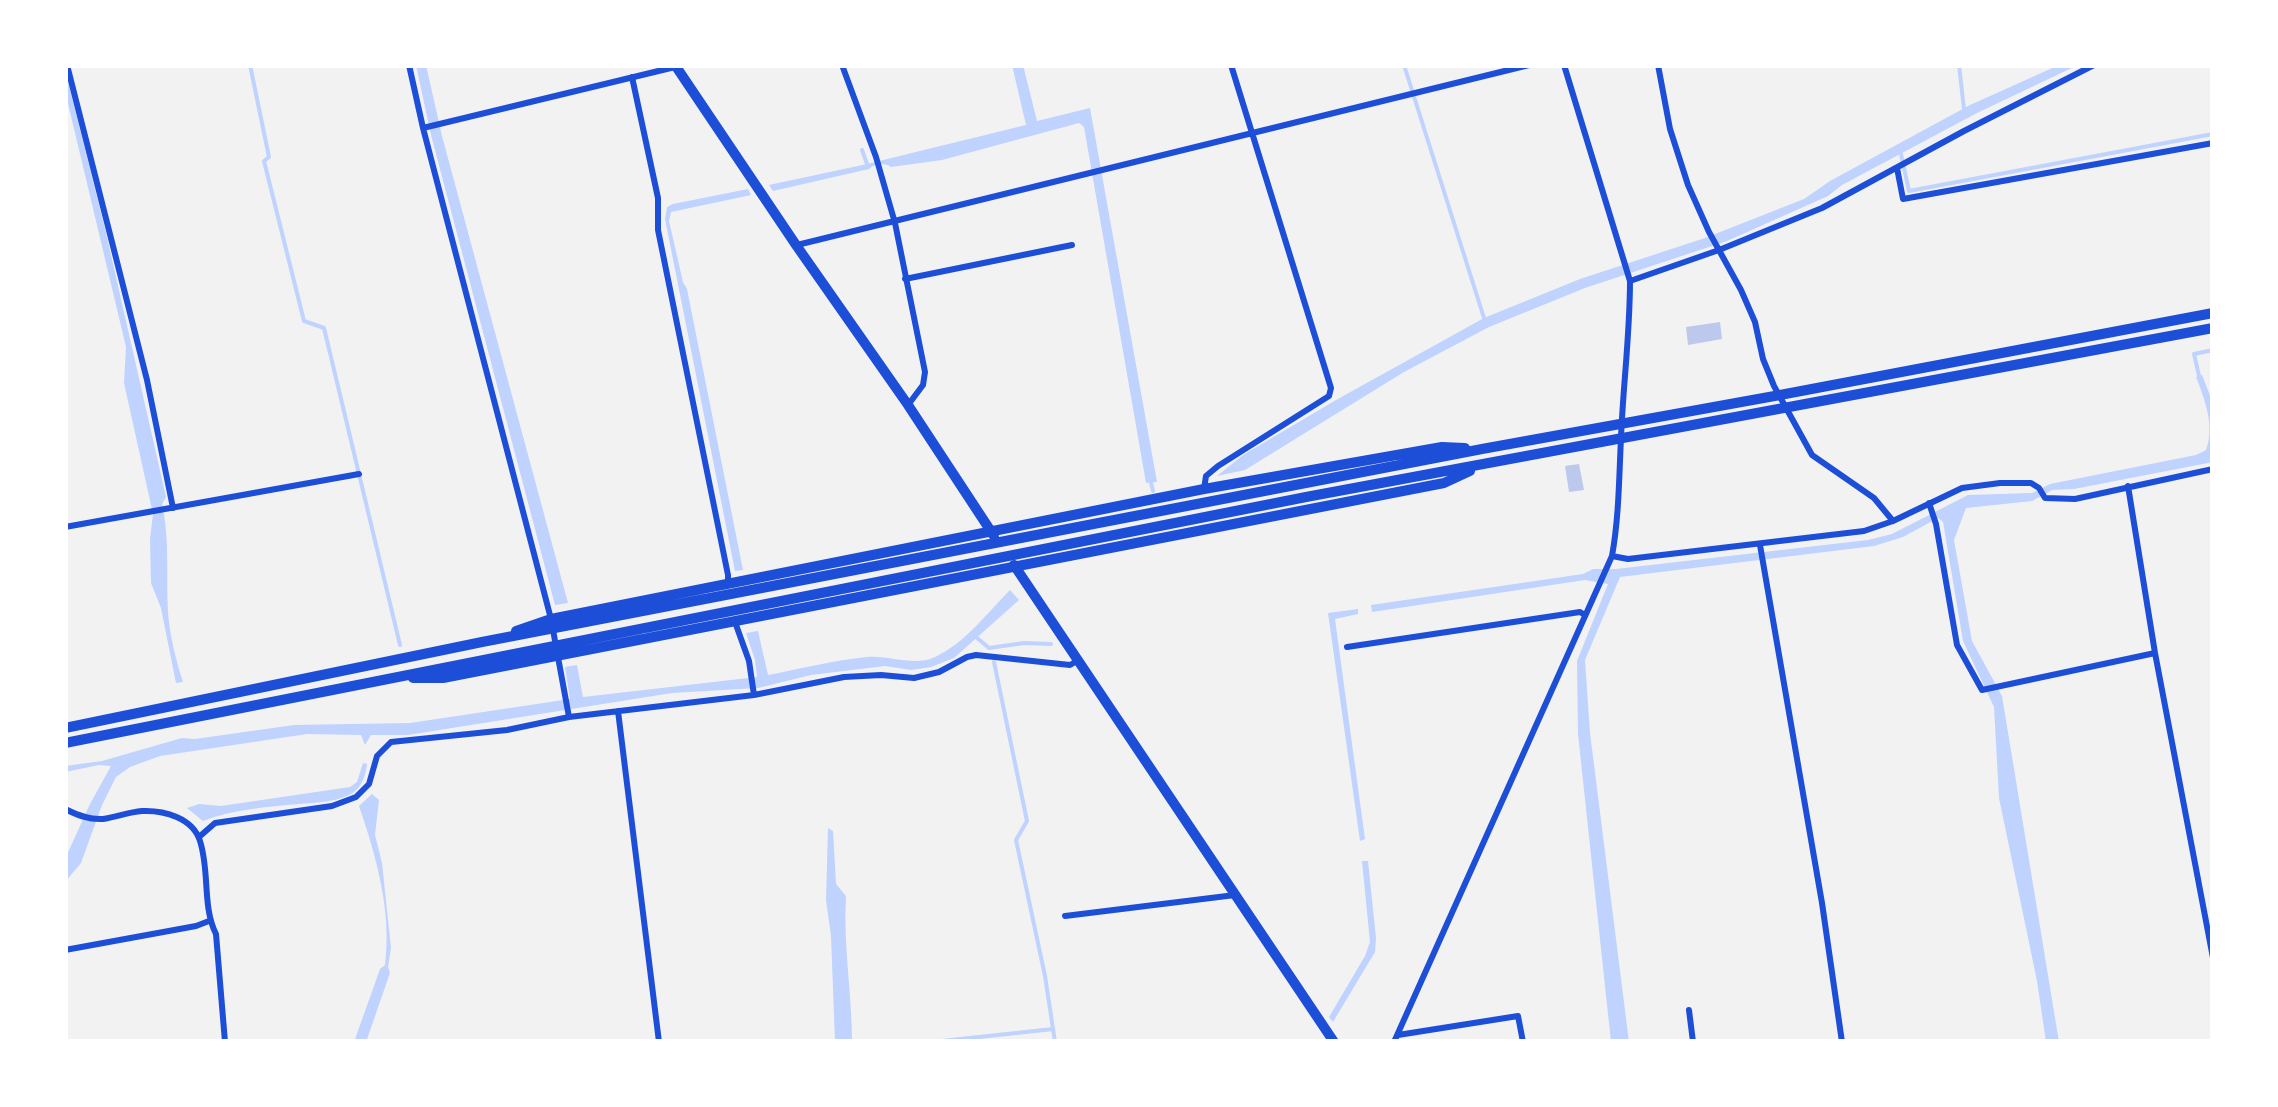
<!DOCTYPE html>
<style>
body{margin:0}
#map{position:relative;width:2278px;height:1107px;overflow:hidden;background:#f2f2f2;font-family:Arial,sans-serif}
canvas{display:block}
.frame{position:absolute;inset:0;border:68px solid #fff;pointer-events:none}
</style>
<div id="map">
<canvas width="2278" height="1107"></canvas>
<div class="frame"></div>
</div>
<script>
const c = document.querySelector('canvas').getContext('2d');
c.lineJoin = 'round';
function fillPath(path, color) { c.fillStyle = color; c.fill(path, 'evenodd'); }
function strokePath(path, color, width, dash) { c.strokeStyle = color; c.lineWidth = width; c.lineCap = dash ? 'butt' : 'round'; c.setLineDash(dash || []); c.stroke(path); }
const water = new Path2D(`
 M 416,65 L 426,65 L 442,136 L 568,603 L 555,605 L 431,135 Z
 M 1012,65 L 1023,65 L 1037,121 L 1090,108 L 1157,482 L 1146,483 L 1084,127 L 1079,123 L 942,160 L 891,167 C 883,162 875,164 869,169 L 773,191 L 769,185 L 867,164 L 1026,125 Z
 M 2059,65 L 2078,65 L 1977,113 L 1842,185 L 1828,196 L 1727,241 L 1585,288 L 1489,327 L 1404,372 L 1245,470 L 1217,476 L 1243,455 L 1336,400 L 1484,318 L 1580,279 L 1705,238 L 1804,199 L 1830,181 L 1970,105 Z
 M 65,70 L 106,233 L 166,497 L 162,504 C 170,540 166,576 168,613 C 170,637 176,660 183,682 L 176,683 L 161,608 L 151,583 L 150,539 L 153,514 L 124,383 L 126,347 L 65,91 Z
 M 748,189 L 751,195 L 671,212 L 669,221 L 683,282 L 687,289 L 743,570 L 735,571 L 665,219 L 667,207 L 673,204 Z
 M 2202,375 L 2213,403 L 2213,462 L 2074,489 L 2052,490 L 2032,501 L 1966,508 L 1954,540 L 1972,641 L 2002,696 L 2059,1042 L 2046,1042 L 2037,981 L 1999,798 L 1994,707 L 1963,641 L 1943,522 L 1938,518 L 1903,537 L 1874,546 L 1620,577 L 1585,660 L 1590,733 L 1629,1042 L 1611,1042 L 1578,734 L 1577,661 L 1608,584 L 1585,580 L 1372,612 L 1371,605 L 1583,574 L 1593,569 L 1616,569 L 1868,540 L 1892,534 L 1968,495 L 2032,493 L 2050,484 L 2196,455 L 2206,450 C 2215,426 2205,400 2196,377 Z
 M 1010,590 L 1019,600 L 954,658 L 931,667 L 911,670 L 885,666 L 811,675 L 758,688 L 672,693 L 408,735 L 371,735 L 365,745 L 361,735 L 307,734 L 160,756 L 130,767 L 116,777 L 102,805 L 81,863 L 65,882 L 65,859 L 90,804 L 111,766 L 99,765 L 65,772 L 65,766 L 102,761 L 182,738 L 195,739 L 294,725 L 410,723 L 570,699 L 565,667 L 577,665 L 583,697 L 757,677 L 755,660 L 746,633 L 758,631 L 768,675 C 800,669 834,660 867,657 C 890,655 914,667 935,657 C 964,644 988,612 1010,590 Z
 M 1358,609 L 1358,614 L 1335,619 L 1365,839 L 1360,841 L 1328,613 Z
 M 363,763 L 367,764 C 365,778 361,790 347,796 C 332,802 314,803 299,804 C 267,807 233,809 203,821 L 187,808 L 199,804 L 221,806 L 350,787 L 357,782 Z
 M 372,794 L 379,800 L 375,835 L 382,863 L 391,948 L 388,967 L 390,973 L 366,1042 L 354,1042 L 380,969 L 385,965 C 392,911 376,856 359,806 Z
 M 828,828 L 833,831 L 836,884 L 846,896 C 843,945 852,993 852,1042 L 835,1042 L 831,936 L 826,900 Z
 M 1362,861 L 1368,861 L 1376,938 L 1375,952 L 1333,1022 L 1329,1017 L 1365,956 L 1370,942 Z`);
const stream = new Path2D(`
 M 250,65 L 269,157 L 264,161 L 304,321 L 324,328 L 400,645
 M 1404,65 L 1484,318
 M 1959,65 L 1964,109
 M 862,150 L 867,164
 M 1901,154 L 1909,191 L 2213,134
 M 2199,376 L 2194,354 L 2213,350
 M 1151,483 L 1153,491
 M 976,637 L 989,648 L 1024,643 L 1051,644
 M 994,662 L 1027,821 L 1016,840 L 1045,976 L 1055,1042
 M 933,1042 L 1053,1029`);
const building = new Path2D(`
 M 1720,322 L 1722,339 L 1688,345 L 1686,327 Z
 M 1579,464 L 1584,490 L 1569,492 L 1565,466 Z`);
const minor = new Path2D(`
 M 67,65 L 147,380 L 173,508
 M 409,65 L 423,128 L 551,619 L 569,717
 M 842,65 L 876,157 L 895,223 L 925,372 L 923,385 L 908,405
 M 1658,65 L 1670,129 L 1688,185 L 1709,232 L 1741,290 L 1755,322 L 1763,359 L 1774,386 L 1812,455 L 1874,498 L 1893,521
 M 632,77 L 658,198 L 658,230 L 728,575 L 728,585
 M 423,128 L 675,67
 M 1897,168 L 1903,199 L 2213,143
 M 797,245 L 1529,65
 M 905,279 L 1072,245
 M 1630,281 L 1719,250 L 1822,208 L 1964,131 L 2094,65
 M 2128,486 L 2155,653 L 2213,958
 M 1204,489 L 1206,476 L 1218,466 L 1329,396 L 1331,388 L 1231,65
 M 1929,503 L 1936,524 L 1957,645 L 1982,690 L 2155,653
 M 65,527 L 359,474
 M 1760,545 L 1822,903 L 1842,1042
 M 1612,556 L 1628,559 L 1864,531 L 1893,521 L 1962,488 L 2000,483 L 2031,483 L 2039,488 L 2045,498 L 2075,499 L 2213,469
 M 735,622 L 749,661 L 754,695
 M 1347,647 L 1580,612 L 1585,615
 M 618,711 L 659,1042
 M 65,809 C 77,815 89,820 103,819 C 116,817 129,812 142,811 C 164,810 193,818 200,841 C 210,872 202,906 216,934 L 225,1042
 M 199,837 L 215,823 L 332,806 L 356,797 L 369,784 L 377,756 L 391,742 L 507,730 L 569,717 L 754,695 L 844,677 L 881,675 L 914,678 L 939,672 L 967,657 L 976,655 L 1070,665 L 1077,661
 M 1065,916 L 1235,895
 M 65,950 L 196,926 L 209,921
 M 1689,1010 L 1693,1042
 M 1398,1035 L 1518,1016 L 1523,1042
 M 1394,1042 L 1612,556 C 1619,517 1619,478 1621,438 C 1623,386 1630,334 1630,281 L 1564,65`);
const primary = new Path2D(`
 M 1014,565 L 1334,1042`);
const trunk = new Path2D(`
 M 675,65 L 796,245 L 908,405 L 994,536
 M 516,631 L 551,619 L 1204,489 L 1442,447 L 1465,448
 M 413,678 L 443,678 L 1444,483 L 1470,471
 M 65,728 L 482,642 L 1482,449 L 1780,395 L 2213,313
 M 65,743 L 1306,497 L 2213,328`);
fillPath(water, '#bfd3fe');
strokePath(stream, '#bfd3fe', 4);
fillPath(building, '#bdc9ec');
strokePath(minor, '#1d4ed8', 6);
strokePath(primary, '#1d4ed8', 10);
strokePath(trunk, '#1d4ed8', 10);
</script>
